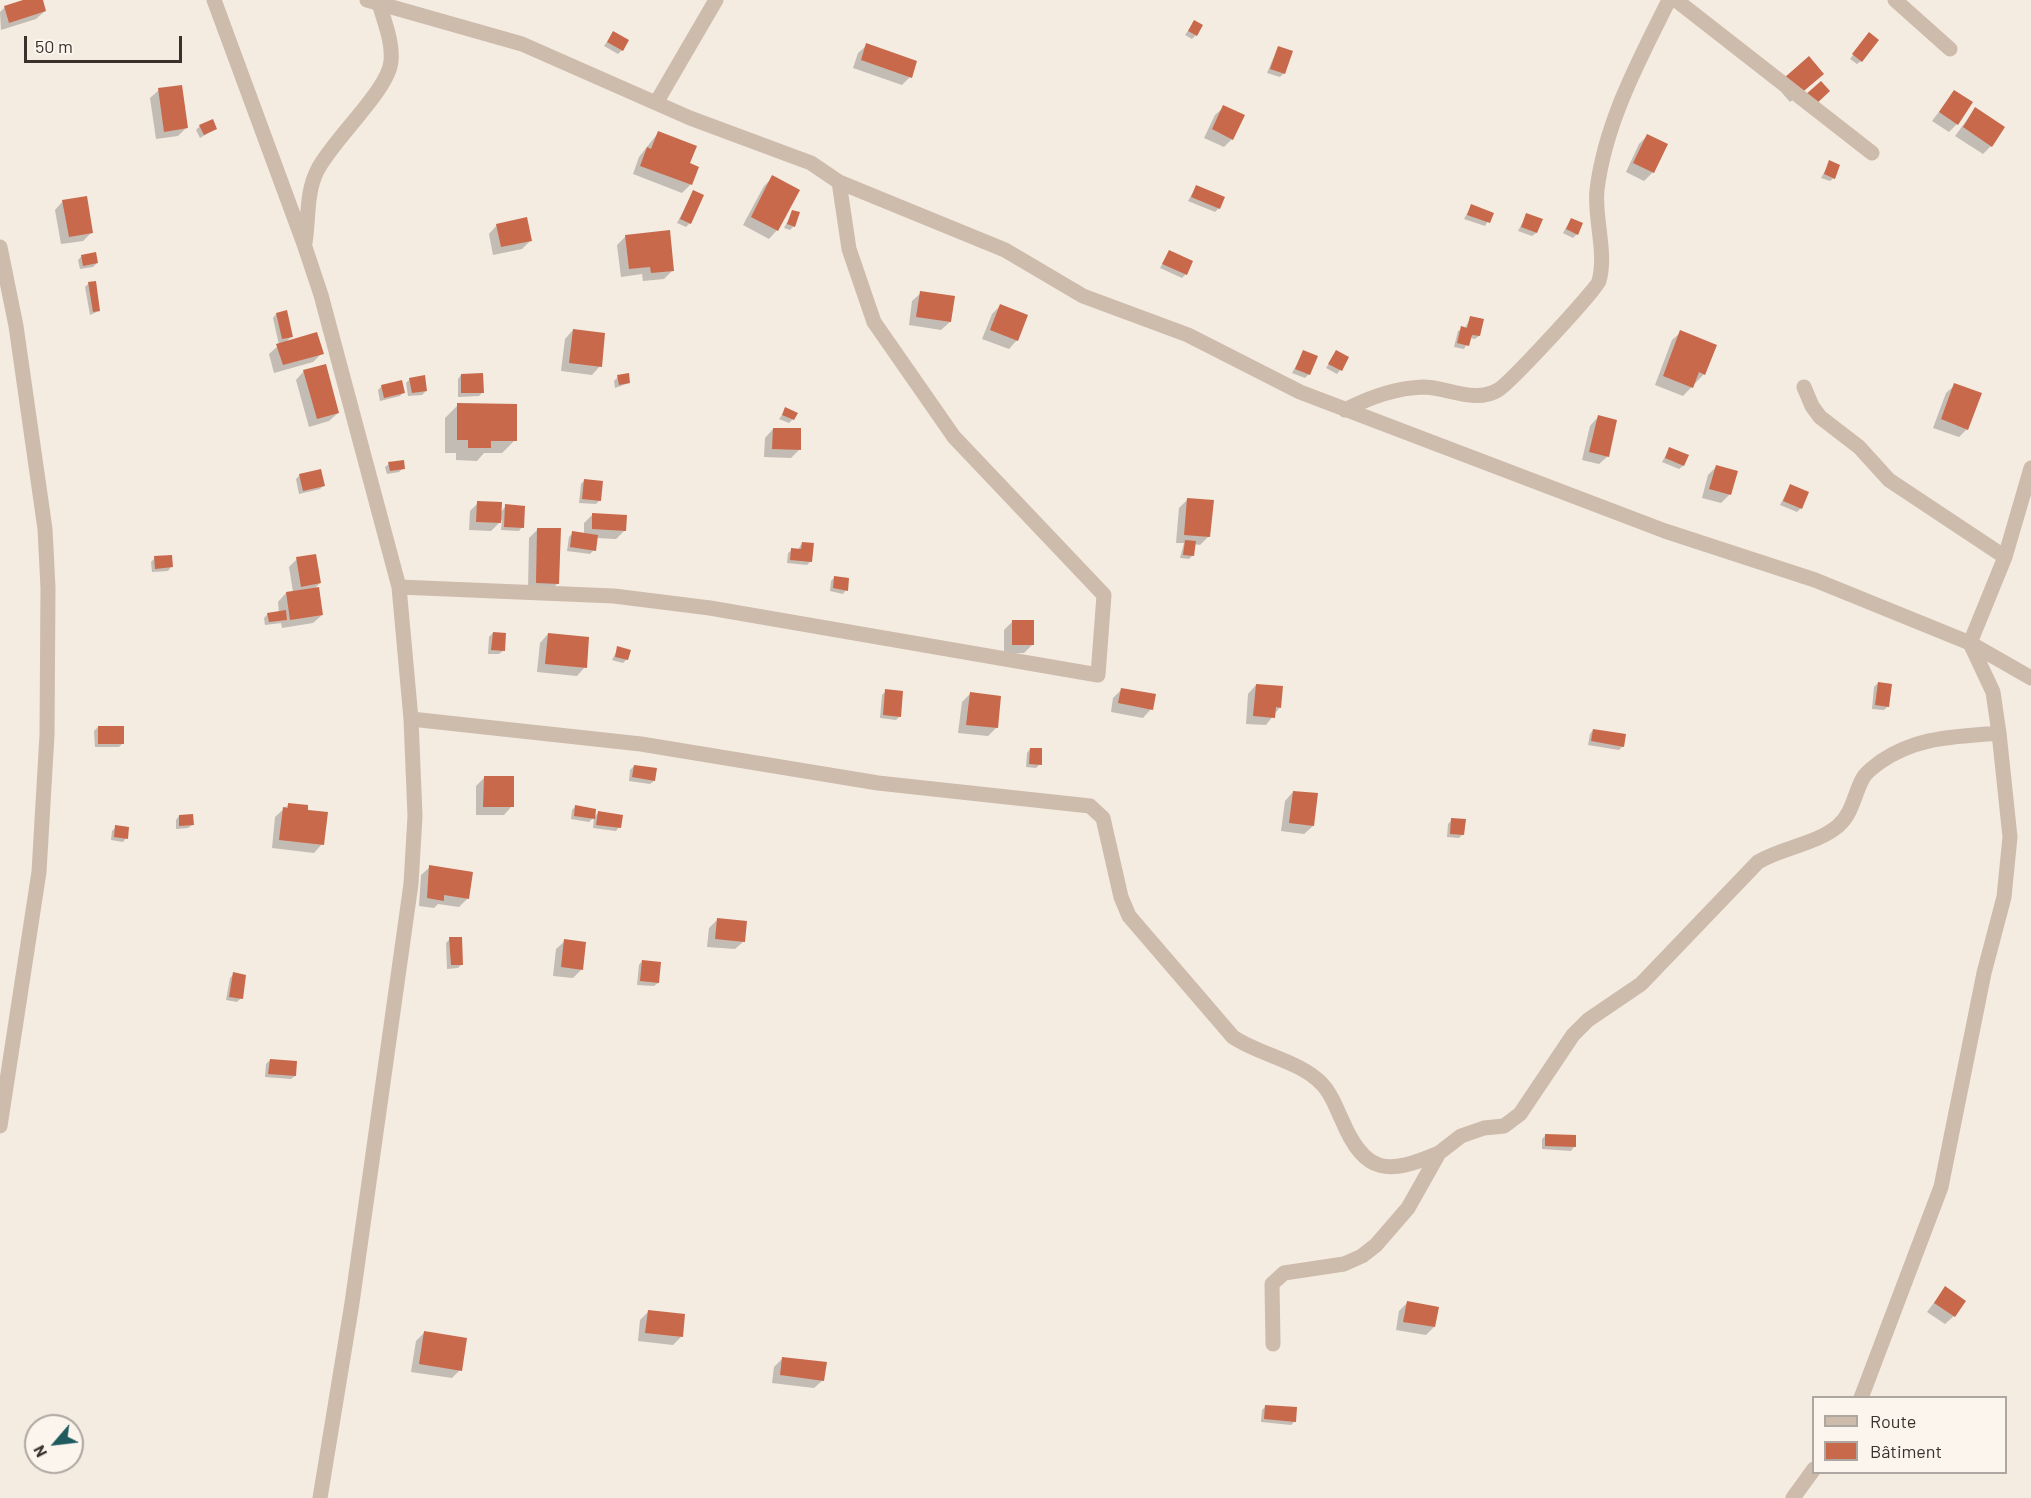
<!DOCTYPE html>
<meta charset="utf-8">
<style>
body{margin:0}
#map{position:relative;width:2031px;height:1498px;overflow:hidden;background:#f4ebe1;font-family:Barlow,sans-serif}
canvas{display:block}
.legend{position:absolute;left:1812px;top:1396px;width:195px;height:78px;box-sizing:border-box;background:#fbf5ee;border:2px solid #aea6a0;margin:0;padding:8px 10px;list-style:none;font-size:18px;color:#3b302b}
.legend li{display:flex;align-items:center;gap:12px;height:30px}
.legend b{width:30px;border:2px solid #aea6a0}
.north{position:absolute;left:24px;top:1414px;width:60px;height:60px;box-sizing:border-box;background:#fbf5ee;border:2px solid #aea6a0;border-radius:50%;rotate:242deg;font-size:16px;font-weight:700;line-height:24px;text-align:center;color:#3b302b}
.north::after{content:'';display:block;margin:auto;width:21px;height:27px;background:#1f5a5e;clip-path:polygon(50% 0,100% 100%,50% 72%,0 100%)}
.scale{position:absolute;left:24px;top:36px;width:158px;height:27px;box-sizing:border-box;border:3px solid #3b302b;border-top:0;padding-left:8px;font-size:18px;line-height:21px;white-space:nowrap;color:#3b302b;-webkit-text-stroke:4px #fbf5ee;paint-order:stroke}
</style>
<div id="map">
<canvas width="2031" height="1498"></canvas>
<ul class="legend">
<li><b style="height:8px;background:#cdbbac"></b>Route</li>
<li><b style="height:16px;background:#c8694b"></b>Bâtiment</li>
</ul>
<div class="north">N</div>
<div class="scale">50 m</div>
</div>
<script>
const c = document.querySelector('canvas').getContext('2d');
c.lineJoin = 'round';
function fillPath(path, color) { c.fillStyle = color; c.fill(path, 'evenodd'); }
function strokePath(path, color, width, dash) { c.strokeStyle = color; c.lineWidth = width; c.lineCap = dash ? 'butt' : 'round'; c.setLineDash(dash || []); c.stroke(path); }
const shadow = new Path2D(`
 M 29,0 L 42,0 L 45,11 L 36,19 L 1,30 L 0,12 L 5,7 Z
 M 1194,22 L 1196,35 L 1192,39 L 1185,35 Z
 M 613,33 L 622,50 L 618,54 L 604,46 Z
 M 1866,38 L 1861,61 L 1857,64 L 1850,59 Z
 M 867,45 L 910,77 L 902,85 L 853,68 L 858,53 Z
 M 1278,47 L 1284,73 L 1280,77 L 1267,73 Z
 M 1814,82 L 1790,102 L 1777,87 Z
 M 159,90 L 186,128 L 178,136 L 156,139 L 150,98 Z
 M 1954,92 L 1957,124 L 1949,132 L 1932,121 Z
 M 1224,107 L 1232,139 L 1224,147 L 1204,138 L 1215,115 Z
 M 1975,109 L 1991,146 L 1983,154 L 1955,136 Z
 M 200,126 L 215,129 L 200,138 L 196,130 Z
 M 658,133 L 688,164 L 697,167 L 690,185 L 682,193 L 633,174 L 639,157 Z
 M 1647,136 L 1653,172 L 1644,181 L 1626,172 L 1639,144 Z
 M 1830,162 L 1834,178 L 1830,181 L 1821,178 Z
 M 773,177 L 777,230 L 769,239 L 743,225 L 764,186 Z
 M 1196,187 L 1219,208 L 1215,212 L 1188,201 Z
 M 693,192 L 690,223 L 686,227 L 677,223 Z
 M 63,201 L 92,232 L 83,241 L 61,244 L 55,210 Z
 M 1471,206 L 1492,214 L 1485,226 L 1464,219 Z
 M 793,211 L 794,226 L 790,230 L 784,228 Z
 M 1527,215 L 1536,233 L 1532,236 L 1518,231 Z
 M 1571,219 L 1577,234 L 1573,238 L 1563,233 Z
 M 497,225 L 531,240 L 522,249 L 493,255 L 489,234 Z
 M 626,236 L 673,270 L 664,279 L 643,281 L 642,274 L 621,277 L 617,245 Z
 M 1169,252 L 1186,274 L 1182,278 L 1160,268 Z
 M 82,256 L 97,263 L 93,267 L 80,269 L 78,260 Z
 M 89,283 L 99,311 L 90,315 L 85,287 Z
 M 921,293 L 950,322 L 941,330 L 909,325 L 912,301 Z
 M 1000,306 L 1017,340 L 1009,349 L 982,339 L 992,314 Z
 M 276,314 L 292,336 L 285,343 L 322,353 L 313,362 L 274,373 L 269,354 L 279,345 L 273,318 Z
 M 1471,317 L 1479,336 L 1475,339 L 1470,338 L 1464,349 L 1454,347 L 1458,331 L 1465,328 Z
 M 573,330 L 600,366 L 592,375 L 561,371 L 565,339 Z
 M 1681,332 L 1704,374 L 1683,396 L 1655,385 L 1672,340 Z
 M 1304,351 L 1309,374 L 1305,378 L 1292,373 Z
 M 1336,352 L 1340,370 L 1337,374 L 1326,368 Z
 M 304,371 L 338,413 L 329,421 L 309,427 L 296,380 Z
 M 461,375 L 483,392 L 479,396 L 458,397 L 458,379 Z
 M 618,377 L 629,383 L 615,388 L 614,381 Z
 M 410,379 L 426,391 L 422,395 L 408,396 L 406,383 Z
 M 1955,385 L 1967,429 L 1959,437 L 1933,428 L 1946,393 Z
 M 382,386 L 404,392 L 400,396 L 380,401 L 378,390 Z
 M 458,405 L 515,440 L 502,453 L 484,453 L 477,461 L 456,460 L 456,453 L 445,453 L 445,418 Z
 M 786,409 L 793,419 L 789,423 L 779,419 Z
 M 1598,417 L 1608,456 L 1599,464 L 1582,460 L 1590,426 Z
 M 773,429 L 799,450 L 791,458 L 764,457 L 765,438 Z
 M 1670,448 L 1683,466 L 1679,469 L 1662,462 Z
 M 389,464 L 403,468 L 399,472 L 387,474 L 385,467 Z
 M 1716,467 L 1730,494 L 1721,503 L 1702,498 L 1708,475 Z
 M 300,475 L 324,485 L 320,489 L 299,494 L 296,479 Z
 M 585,480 L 600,500 L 596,504 L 579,503 L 581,484 Z
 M 1790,486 L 1801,508 L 1797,512 L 1780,505 Z
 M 1188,499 L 1209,536 L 1200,545 L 1194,544 L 1193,555 L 1189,559 L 1180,558 L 1184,543 L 1176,543 L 1179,508 Z
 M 478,503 L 500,513 L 506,506 L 522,527 L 519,531 L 501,530 L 502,520 L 491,531 L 469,530 L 470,511 Z
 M 593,514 L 625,530 L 616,539 L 596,538 L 594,550 L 590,554 L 567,551 L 569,537 L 573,533 L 584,534 L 584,523 Z
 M 538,529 L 558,583 L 549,592 L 528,591 L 529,538 Z
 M 802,543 L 811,561 L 807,565 L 787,563 L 788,553 L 792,550 L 798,550 Z
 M 155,558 L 171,567 L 168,571 L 152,572 L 151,562 Z
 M 297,559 L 320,583 L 313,590 L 322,615 L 313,623 L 282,628 L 281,623 L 265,625 L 264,618 L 268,614 L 279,613 L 278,602 L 286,593 L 293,592 L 289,567 Z
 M 835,577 L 846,590 L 843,594 L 830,591 L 831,581 Z
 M 1012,622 L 1032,645 L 1024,653 L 1004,653 L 1004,630 Z
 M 493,633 L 503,651 L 499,654 L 488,654 L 489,637 Z
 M 548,634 L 585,667 L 577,676 L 537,672 L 540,643 Z
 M 618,648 L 627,659 L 623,663 L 612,660 Z
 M 1878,683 L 1888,706 L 1884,710 L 1872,709 L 1874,687 Z
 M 1256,685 L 1280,707 L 1266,725 L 1246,724 L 1248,694 Z
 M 1122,689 L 1151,709 L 1143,718 L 1111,712 L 1113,698 Z
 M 886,691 L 900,716 L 896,720 L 880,718 L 882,695 Z
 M 970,694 L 996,728 L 988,736 L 958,733 L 962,702 Z
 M 98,727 L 123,743 L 119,747 L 95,747 L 94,731 Z
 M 1593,730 L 1623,746 L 1619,750 L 1588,745 L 1590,734 Z
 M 1030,749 L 1040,764 L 1036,768 L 1026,767 L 1027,753 Z
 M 634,766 L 654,781 L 650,784 L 629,781 L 630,770 Z
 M 484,778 L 512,806 L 504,815 L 476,815 L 476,786 Z
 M 1293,792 L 1313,826 L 1304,834 L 1281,831 L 1285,801 Z
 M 289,804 L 306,811 L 322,844 L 314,853 L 272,848 L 275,817 Z
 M 575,807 L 593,818 L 598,813 L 619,827 L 616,831 L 593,828 L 594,817 L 589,822 L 571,819 L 572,810 Z
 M 179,816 L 192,825 L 188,828 L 176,829 L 176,820 Z
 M 1452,820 L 1463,834 L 1459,838 L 1447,837 L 1448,824 Z
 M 116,827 L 126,838 L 123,842 L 111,840 L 112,831 Z
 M 430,867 L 467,899 L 459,907 L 438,904 L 434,908 L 419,906 L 421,875 Z
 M 718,919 L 744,941 L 735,949 L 707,947 L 709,928 Z
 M 450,939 L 462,964 L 458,968 L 447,969 L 446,943 Z
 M 565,941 L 581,970 L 573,978 L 553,976 L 556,949 Z
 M 642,961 L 658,983 L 654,986 L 637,985 L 639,965 Z
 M 234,974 L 241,998 L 237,1002 L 226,1000 L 230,978 Z
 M 270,1060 L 295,1076 L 291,1079 L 265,1077 L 266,1064 Z
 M 1546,1135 L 1574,1147 L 1571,1151 L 1542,1149 L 1542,1139 Z
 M 1945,1288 L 1954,1316 L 1945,1324 L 1927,1312 Z
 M 1407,1303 L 1434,1327 L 1426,1335 L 1396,1330 L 1399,1311 Z
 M 648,1312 L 681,1337 L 673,1345 L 638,1341 L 640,1320 Z
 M 424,1333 L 460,1370 L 452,1378 L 411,1372 L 416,1341 Z
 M 782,1359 L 823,1380 L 814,1388 L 772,1383 L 774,1367 Z
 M 1266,1406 L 1295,1421 L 1291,1425 L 1261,1422 L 1262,1410 Z`);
const building = new Path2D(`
 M 23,0 L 43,0 L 46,11 L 9,23 L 4,6 Z
 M 1194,20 L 1203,25 L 1197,36 L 1188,31 Z
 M 613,31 L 629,40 L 623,51 L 607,42 Z
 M 1869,32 L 1879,40 L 1862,62 L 1852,54 Z
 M 866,43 L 917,61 L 912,78 L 861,60 Z
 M 1278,46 L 1293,51 L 1285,74 L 1270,69 Z
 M 1809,56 L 1824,74 L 1799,95 L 1784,78 Z
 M 1821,81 L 1830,91 L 1813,107 L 1804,96 Z
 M 182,85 L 188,128 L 164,132 L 158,88 Z
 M 1954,90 L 1973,102 L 1958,125 L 1939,112 Z
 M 1223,105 L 1245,115 L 1233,140 L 1212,129 Z
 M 1975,107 L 2005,127 L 1992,147 L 1963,127 Z
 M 213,119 L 217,129 L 204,135 L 199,125 Z
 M 658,131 L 697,146 L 690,163 L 699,167 L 692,185 L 640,166 L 647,147 L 651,149 Z
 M 1647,134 L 1668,144 L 1654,173 L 1633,163 Z
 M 1829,160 L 1840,165 L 1835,179 L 1824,174 Z
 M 772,175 L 800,190 L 778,231 L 751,217 Z
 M 1196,185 L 1225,197 L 1220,209 L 1191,197 Z
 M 693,190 L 704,195 L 691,224 L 680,219 Z
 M 87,196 L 93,233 L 69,237 L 62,200 Z
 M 1471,204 L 1494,213 L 1490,223 L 1467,215 Z
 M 792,210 L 800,212 L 795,227 L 787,224 Z
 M 1526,213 L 1543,219 L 1537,233 L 1521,227 Z
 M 527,217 L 532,241 L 501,247 L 496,224 Z
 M 1571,218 L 1583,223 L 1578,235 L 1566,229 Z
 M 670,230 L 674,271 L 651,273 L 650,267 L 629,269 L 625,235 Z
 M 1169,250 L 1193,261 L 1187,275 L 1162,264 Z
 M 96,252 L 98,263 L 83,266 L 81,255 Z
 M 96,281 L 100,311 L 93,312 L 88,282 Z
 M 920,291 L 955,296 L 951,322 L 916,317 Z
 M 1000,304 L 1028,315 L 1018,341 L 990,330 Z
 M 287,310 L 293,337 L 282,339 L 276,313 Z
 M 1470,316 L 1484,319 L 1480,336 L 1472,335 L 1469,346 L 1457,343 L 1461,326 L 1467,328 Z
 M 573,329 L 605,333 L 602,367 L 569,363 Z
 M 1680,330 L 1717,345 L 1705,375 L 1699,372 L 1693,388 L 1663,376 Z
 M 317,332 L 324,354 L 283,365 L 276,344 Z
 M 1303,350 L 1318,356 L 1310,375 L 1295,369 Z
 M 1336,350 L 1349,357 L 1342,371 L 1328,364 Z
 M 326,364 L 339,413 L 317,419 L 303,370 Z
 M 483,373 L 484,393 L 461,393 L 461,374 Z
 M 629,373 L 630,383 L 619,385 L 617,375 Z
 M 425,375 L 427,391 L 412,393 L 409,378 Z
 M 402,380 L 405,393 L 384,398 L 381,385 Z
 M 1954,383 L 1982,393 L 1968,430 L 1941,419 Z
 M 457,403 L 517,404 L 517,441 L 491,441 L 491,448 L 468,448 L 468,440 L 457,440 Z
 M 785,407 L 798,413 L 794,420 L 782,415 Z
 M 1598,415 L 1617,420 L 1609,457 L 1589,452 Z
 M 773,428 L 801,428 L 801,450 L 772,449 Z
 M 1669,447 L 1689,455 L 1684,466 L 1665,458 Z
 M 404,460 L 405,469 L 390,471 L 388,462 Z
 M 1716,465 L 1738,471 L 1731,495 L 1709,489 Z
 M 321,469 L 325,486 L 303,491 L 299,474 Z
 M 584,479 L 603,481 L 601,501 L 582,499 Z
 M 1790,484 L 1809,492 L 1802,509 L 1783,501 Z
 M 1187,498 L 1214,500 L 1210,537 L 1184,535 Z
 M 477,501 L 502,502 L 501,523 L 476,522 Z
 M 505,504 L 525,506 L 524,528 L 504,527 Z
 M 592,513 L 627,515 L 626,531 L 592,529 Z
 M 537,528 L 561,528 L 559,584 L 536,583 Z
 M 572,531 L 598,535 L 596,551 L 570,547 Z
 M 1185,540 L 1196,541 L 1194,556 L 1183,555 Z
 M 802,542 L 814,543 L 812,562 L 790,560 L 791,548 L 801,549 Z
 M 316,554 L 321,583 L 301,587 L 296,557 Z
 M 172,555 L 173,567 L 155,569 L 154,556 Z
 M 834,576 L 849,578 L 848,591 L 833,588 Z
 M 319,587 L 323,615 L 290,620 L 286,592 Z
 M 286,610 L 287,620 L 269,622 L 267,613 Z
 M 1012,620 L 1034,620 L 1034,645 L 1012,645 Z
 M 493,632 L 506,633 L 505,651 L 491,650 Z
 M 548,633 L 589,637 L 587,668 L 545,664 Z
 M 617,646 L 631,650 L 628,660 L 615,657 Z
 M 1878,682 L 1892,684 L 1889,707 L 1875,705 Z
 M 1256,684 L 1283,686 L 1281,708 L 1276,707 L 1275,718 L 1253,716 Z
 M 1121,688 L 1156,694 L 1153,710 L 1118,703 Z
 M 885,689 L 903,691 L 901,717 L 883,715 Z
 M 970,692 L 1001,696 L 998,728 L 966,725 Z
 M 98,726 L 124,726 L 124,744 L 98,744 Z
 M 1593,729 L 1626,734 L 1624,747 L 1591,741 Z
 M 1030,748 L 1042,748 L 1042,765 L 1029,764 Z
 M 634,765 L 657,768 L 655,781 L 632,777 Z
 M 484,776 L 514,776 L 514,807 L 483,807 Z
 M 1293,791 L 1318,793 L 1314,826 L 1289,823 Z
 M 288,803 L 308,805 L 308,810 L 328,812 L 324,845 L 279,840 L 283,807 L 288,808 Z
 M 575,805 L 596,809 L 595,819 L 574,816 Z
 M 598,811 L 623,815 L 621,828 L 596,825 Z
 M 193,814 L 194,825 L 179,826 L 179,815 Z
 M 1451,818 L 1466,819 L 1464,835 L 1450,834 Z
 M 115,825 L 129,827 L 128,839 L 114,837 Z
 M 429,865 L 473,872 L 469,899 L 444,895 L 444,901 L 427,898 Z
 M 717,918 L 747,921 L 745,942 L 715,939 Z
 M 449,937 L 462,937 L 463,965 L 451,965 Z
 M 564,939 L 586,942 L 583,970 L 561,967 Z
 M 642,960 L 661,962 L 659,983 L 640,981 Z
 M 233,972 L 246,975 L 243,999 L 229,997 Z
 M 270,1059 L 297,1061 L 296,1076 L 268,1074 Z
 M 1545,1134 L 1576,1135 L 1576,1147 L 1545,1146 Z
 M 1945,1286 L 1966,1301 L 1955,1317 L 1934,1303 Z
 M 1407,1301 L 1439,1307 L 1435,1327 L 1403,1322 Z
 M 648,1310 L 685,1314 L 683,1337 L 645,1333 Z
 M 424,1331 L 467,1338 L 462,1371 L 419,1364 Z
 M 782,1357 L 827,1362 L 824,1381 L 780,1375 Z
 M 1265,1405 L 1297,1407 L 1296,1422 L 1264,1419 Z`);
const minor = new Path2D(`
 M 214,0 L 304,244 L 321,295 L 399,587 L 411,719 L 415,816 L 411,884 L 352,1303 L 320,1498
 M 367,0 L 522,44 L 690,118 L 811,163 L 839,182 L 1005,250 L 1083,296 L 1188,335 L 1300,392 L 1665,531 L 1815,580 L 1970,643 L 2031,678
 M 1676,0 L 1872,153
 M 1895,0 L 1950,49
 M 656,103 L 716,0
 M 305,243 C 309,218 306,193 317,171 C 332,140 389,90 391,61 C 393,42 384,21 379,3
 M 1804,387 L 1812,406 L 1820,417 L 1859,447 L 1889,480 L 2005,557
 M 1345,410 C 1368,398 1396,388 1423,387 C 1447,387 1475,404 1498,390 C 1509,384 1597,289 1599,281 C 1607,252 1594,219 1597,190 C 1605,123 1639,60 1669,0
 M 399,587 L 614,596 L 710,608 L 1098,675 L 1104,595 L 954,437 L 874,322 L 849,249 L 839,182
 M 411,719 L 641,744 L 878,783 L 1090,806 L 1103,818 L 1121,897 L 1129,916 L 1233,1037 C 1260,1055 1300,1061 1322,1084 C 1332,1094 1336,1108 1342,1120 C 1365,1175 1388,1175 1439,1153
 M 1273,1344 L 1272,1284 L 1284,1273 L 1344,1264 L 1362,1256 L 1376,1245 L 1408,1208 L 1439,1153 L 1461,1136 L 1484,1128 L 1504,1126 L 1520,1114 L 1573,1035 L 1588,1020 L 1641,984 L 1758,862 C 1783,847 1815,845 1838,826 C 1853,813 1854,794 1863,778 C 1867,771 1874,767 1880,762 C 1918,736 1955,737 1999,733
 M 1861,1398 L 1941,1187 L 1984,973 L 2004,897 L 2010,837 L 1999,733 L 1993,692 L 1970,643 L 2005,557 L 2031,468
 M 1793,1498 L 1814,1469`);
const tertiary = new Path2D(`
 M 0,247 L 16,326 L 45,529 L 48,588 L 47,735 L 39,872 L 0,1126`);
fillPath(shadow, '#0003');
fillPath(building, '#c8694b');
strokePath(minor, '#cdbbac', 15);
strokePath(tertiary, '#cdbbac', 15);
</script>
